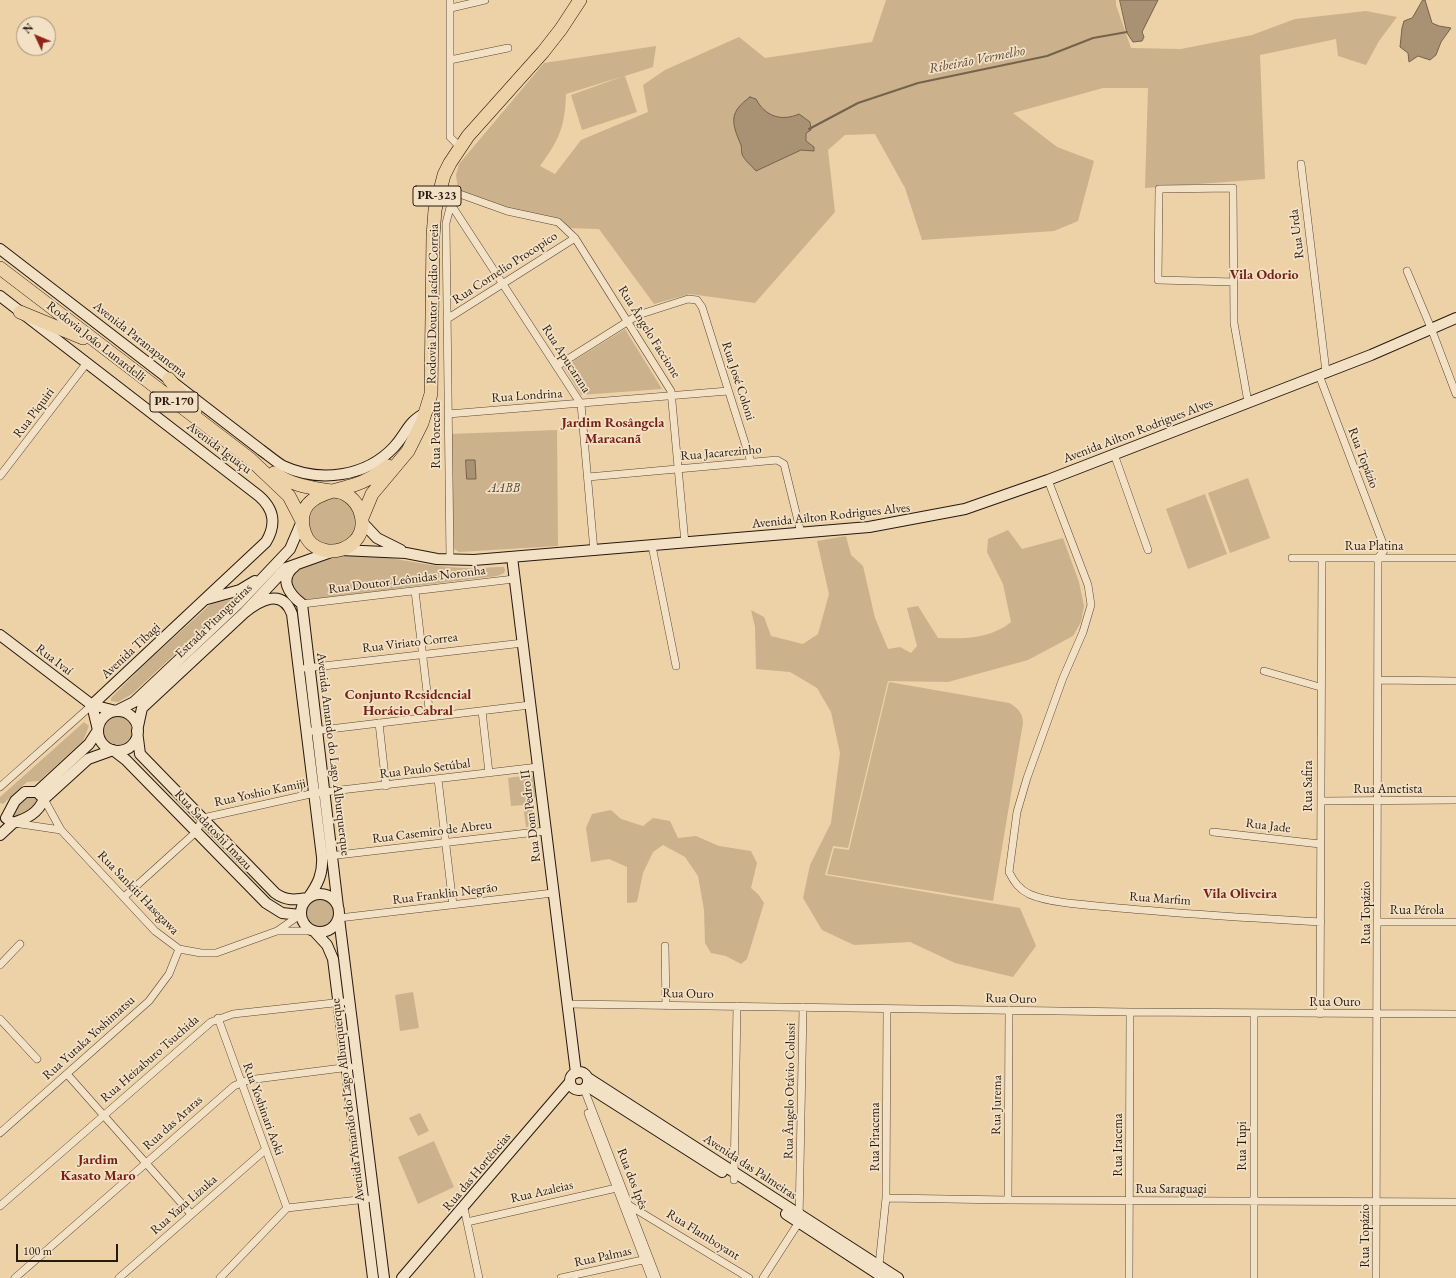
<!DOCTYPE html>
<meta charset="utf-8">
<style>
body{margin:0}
#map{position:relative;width:1456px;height:1278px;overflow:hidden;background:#edd1a7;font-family:"EB Garamond",serif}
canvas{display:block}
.north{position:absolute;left:16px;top:16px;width:40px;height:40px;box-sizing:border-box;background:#f3e1c6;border:1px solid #a1917c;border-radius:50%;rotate:314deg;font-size:11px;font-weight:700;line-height:16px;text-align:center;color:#26190e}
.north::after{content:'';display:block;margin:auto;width:14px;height:18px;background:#8f2418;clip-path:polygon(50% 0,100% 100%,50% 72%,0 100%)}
.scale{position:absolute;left:16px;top:1244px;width:102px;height:18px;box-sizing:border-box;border:2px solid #26190e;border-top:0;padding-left:5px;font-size:12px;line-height:14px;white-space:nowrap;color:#26190e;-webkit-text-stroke:3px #f3e1c6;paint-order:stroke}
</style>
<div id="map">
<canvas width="1456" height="1278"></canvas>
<div class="north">N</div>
<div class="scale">100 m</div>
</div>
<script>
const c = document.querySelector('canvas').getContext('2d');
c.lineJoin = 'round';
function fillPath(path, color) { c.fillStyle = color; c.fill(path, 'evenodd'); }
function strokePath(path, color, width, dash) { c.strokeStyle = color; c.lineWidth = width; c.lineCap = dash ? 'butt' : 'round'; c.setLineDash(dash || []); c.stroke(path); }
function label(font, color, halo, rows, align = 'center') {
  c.font = font + ' "EB Garamond",serif'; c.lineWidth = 3.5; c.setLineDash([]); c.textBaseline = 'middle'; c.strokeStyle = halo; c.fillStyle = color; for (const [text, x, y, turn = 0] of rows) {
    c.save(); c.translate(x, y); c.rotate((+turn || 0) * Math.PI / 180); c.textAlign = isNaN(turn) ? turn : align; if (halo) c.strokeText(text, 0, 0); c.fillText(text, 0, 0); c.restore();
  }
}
const green = new Path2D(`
 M 886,0 L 1116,0 L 1116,5 L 1131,48 L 1181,49 L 1252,35 L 1295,19 L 1366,11 L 1397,17 L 1379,41 L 1366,65 L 1338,56 L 1336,39 L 1260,55 L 1265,179 L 1145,188 L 1148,88 L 1103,88 L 1013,113 L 1057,147 L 1094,161 L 1078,221 L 1054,231 L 922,240 L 905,188 L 875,134 L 845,135 L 828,150 L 835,212 L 755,303 L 690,294 L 654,304 L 599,229 L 565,228 L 486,208 L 459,197 L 456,175 L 459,164 L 544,63 L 656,46 L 653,67 L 625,76 L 637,112 L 582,130 L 571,95 L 624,76 L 566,94 C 565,127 559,140 540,166 L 555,174 L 581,140 L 648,112 L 643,85 L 665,70 L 739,37 L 765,58 L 872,42 Z
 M 625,329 L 662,389 L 581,395 L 564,367 Z
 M 557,430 L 558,546 L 459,552 L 454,549 L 449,434 Z
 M 1248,478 L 1270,538 L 1230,553 L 1208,493 Z
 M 1205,494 L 1227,554 L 1188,569 L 1166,509 Z
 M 338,497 L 353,508 L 356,512 L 355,531 L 346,542 L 327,547 L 311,536 L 307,516 L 318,500 Z
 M 1008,530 L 1022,549 L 1063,538 L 1079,582 L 1084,606 L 1081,622 L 1073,636 L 1028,660 L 948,682 L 888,681 L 848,848 L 833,846 L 825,875 L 1020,908 L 1036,946 L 1013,977 L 955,963 L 910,942 L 854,945 L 822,930 L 803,898 L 810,865 L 831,823 L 840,753 L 831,712 L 817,688 L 790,672 L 756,669 L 755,627 L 751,610 L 764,617 L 771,636 L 803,644 L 818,634 L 829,594 L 817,541 L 846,536 L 851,555 L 863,566 L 875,618 L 888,649 L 900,647 L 911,653 L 917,646 L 907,608 L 918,606 L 938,638 C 964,639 990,639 1011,622 L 1003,584 L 987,552 L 988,539 Z
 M 359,554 C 388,556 413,563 441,566 C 461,569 481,568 500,567 L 504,567 L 505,570 L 504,573 L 497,576 L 305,600 L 295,592 L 291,581 C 296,557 339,557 359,554 Z
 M 238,595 L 132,694 L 118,702 L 111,701 L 111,698 L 146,663 L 215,600 Z
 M 889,682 L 1009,703 C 1017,707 1023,713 1023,723 L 993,901 L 827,874 L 834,848 L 849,850 Z
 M102 731a15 15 0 1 1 30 0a15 15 0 1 1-30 0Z
 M 84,722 L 89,726 L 83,741 L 39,781 L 27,782 L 3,804 L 0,803 L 0,797 Z
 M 530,775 L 533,776 L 536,796 L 532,801 L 534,815 L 537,820 L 538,826 L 526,827 L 523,805 L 511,806 L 508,778 Z
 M 31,793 L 39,799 L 33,810 L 12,819 L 13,808 Z
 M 611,810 L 621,819 L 643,826 L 653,818 L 670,821 L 678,838 L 696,836 L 719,846 L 751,851 L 757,863 L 751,888 L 758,894 L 764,903 L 747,959 L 741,964 L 726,956 L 711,953 L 705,943 L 704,910 L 698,876 L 685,857 L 663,845 L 653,852 L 643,873 L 637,902 L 627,903 L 627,867 L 609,859 L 591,862 L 586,828 L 592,814 Z
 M306 913a14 14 0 1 1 28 0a14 14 0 1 1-28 0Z
 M 413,992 L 419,1028 L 400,1031 L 395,995 Z
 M 420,1113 L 429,1131 L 418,1136 L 409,1118 Z
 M 434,1141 L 454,1187 L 418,1204 L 398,1157 Z`);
const water = new Path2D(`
 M 1120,0 L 1158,0 L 1142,32 L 1144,37 L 1142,41 L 1133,42 L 1127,33 Z
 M 1423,0 L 1425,0 L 1432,23 L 1439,26 L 1451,28 L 1441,42 L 1436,55 L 1430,60 L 1418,56 L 1409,62 L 1408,53 L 1400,47 L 1402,28 L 1404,21 L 1412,18 Z
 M 750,97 L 756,99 C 765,116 781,122 799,114 L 810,122 L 811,130 L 806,133 L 806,141 L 814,147 L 814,151 L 801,150 L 756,171 C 752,166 744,160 742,154 C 741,151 742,148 741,145 C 731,122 729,112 750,97 Z
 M 466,460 L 475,460 L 476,479 L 467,479 Z`);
const stream = new Path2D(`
 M 809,129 L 858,103 L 918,83 L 1047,56 L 1093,38 L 1127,32`);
const street = new Path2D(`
 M 450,0 L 450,137 L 460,147
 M 451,8 L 485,0
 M 450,60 L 508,48
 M 1301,164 L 1326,372
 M 450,203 L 581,404 L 594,551
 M 1407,271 L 1431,328 L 1456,394
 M 1234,282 L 1158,280 L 1159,189 L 1233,188 L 1234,323 L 1248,402
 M 447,319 L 575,238
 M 557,366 L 638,315 L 688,299 L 697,300 L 702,307 L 751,462
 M 1319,375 L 1385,549 L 1378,558 L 1376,1278
 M 448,414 L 728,391
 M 1114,454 L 1148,550
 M 0,476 L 86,364
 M 588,477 L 777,460 L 784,464 L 801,533
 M 1048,480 L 1088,585 L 1091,605 L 1083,632 L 1063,678 L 1027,778 L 1017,812 L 1009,872 C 1014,882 1019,889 1029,894 C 1049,903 1087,905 1109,907 C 1180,914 1250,918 1321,922
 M 652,546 L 676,666
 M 1292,558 L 1456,558
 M 450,559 L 446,223 L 454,192 L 507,211 L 558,222 L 575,238 L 671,391 L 685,543
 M 415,591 L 430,717
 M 302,604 L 514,579
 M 306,668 L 523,643
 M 1264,671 L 1320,687
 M 1379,680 L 1456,681
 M 482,711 L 489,773
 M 379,723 L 386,786
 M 313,731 L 530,705
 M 438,779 L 453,905
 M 0,787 L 92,705
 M 44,799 L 61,830 L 155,931 L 179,949 L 201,953 L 216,953 L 277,931 L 300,915
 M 1321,801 L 1456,800
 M 14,823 L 61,830
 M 1213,832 L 1320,844
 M 329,856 L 545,831
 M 124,897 L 196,832 L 203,818 L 315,793 L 538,767
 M 339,918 L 553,893
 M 1378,922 L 1456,922
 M 277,931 L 311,931
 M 665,946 L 666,1006
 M 0,965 L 20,944
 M 567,1004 L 1130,1012 L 1456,1014
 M 1320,1014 L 1322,558
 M 218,1018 L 287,1208
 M 0,1019 L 37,1059
 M 67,1074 L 191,1214
 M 584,1089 L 657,1278
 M 588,1113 L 651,1278
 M 0,1133 L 149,1001 L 169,974 L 179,949
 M 734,1180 L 737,1006
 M 886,1198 L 1008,1200 L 1456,1202
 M 1008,1200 L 1009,1010
 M 627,1204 L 749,1278
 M 0,1206 L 211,1022 L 233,1014 L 343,1002
 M 464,1208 L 479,1278
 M 467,1222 L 621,1187
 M 879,1265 L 886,1198 L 887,1009
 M 15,1278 L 234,1086 L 248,1080 L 350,1067
 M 119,1278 L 265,1150
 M 220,1278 L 287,1208 L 367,1199
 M 561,1278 L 647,1259
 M 763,1278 L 799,1222 L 803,1007
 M 1129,1278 L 1130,1012
 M 1254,1278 L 1254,1013`);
const secondary = new Path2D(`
 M 0,249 L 261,450 C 268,455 276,462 283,466 C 320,483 366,477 394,447 C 408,432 406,423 427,412
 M 0,296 L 259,496 C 275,510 276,525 266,542 L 92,705
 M 362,522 L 377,538 L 401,550
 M 341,550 L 406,553 L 437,559 L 474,560 L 869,527 L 965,509 L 1048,480 L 1371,355 L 1456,318
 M 512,557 L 576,1073
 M 295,566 C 278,579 289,594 302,604 L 338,907
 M 207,599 L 240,590 L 255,581
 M 244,613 C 259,601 282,587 292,614 L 322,857 C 323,874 318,884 308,898 C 295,900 286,901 275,893 L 140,754 L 137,731 L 142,708 L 244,613 L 286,568 L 331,552
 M 0,635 L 92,705 L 116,711 L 134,702 L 239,603 L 290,549 L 302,521
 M98 731a20 20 0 1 1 40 0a20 20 0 1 1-40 0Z
 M 25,792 L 37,792 L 44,799 C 38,813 28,818 13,823 L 6,818 L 15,801 Z
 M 37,792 L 89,744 L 98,730 L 92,705
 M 44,799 L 88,759 L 113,750 L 126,760 L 266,903 L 282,913 L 300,915
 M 0,835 L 13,823
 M301 913a19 19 0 1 1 38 0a19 19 0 1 1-38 0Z
 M 339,918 L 384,1278
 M 315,932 L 327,945 L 333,959 L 373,1278
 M570 1081a9 9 0 1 1 18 0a9 9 0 1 1-18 0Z
 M 588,1078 L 898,1278
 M 587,1086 L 722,1172
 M 786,1214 L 884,1278
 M 402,1278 L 570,1082`);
const highway = new Path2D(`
 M 0,268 L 250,459 L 289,496 L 302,521
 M 20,312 L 83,338
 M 169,379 L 195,412
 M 274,473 C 290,484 306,487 324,490 C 331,491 339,491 345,494 C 362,503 368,527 355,541 C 340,557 310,554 304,531 C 294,496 331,492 354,485 C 367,481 378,474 388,466
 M 362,518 L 372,494 L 408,451 L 422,423 L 431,394 L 433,236 L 435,210 L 444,175 L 450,163 L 468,136 L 543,52 L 561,29 L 580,0`);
const shields = [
 [437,196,48],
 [174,402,48]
];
const shieldNames = [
 ["PR-323",437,196],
 ["PR-170",174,402]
];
const streetNames = [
 ["Rua Urda",1297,234,-97],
 ["Rua Cornelio Procopico",505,268,-33],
 ["Rodovia Doutor Jacídio Correia",433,304,-89],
 ["Rua Ângelo Faccione",649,332,58],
 ["Avenida Paranapanema",140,340,38],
 ["Rodovia João Lunardelli",96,342,38],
 ["Rua Apucarana",566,359,57],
 ["Rua José Coloni",738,381,72],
 ["Rua Londrina",527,396,-4],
 ["Rua Piquiri",34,413,-53],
 ["Avenida Ailton Rodrigues Alves",1138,431,-21],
 ["Rua Porecatu",436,435,-90],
 ["Avenida Iguaçu",219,448,37],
 ["Rua Jacarezinho",721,453,-5],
 ["Rua Topázio",1363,458,69],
 ["Avenida Ailton Rodrigues Alves",831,516,-6],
 ["Rua Platina",1374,546],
 ["Rua Doutor Leônidas Noronha",407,580,-7],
 ["Estrada Pitangueiras",214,621,-44],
 ["Rua Viriato Correa",410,643,-7],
 ["Avenida Tibagi",131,651,-43],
 ["Rua Ivaí",54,660,37],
 ["Avenida Amando do Lago Alburquerque",333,754,83],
 ["Rua Paulo Setúbal",425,769,-7],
 ["Rua Safira",1308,786,-90],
 ["Rua Ametista",1388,789],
 ["Rua Yoshio Kamiji",260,793,-12],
 ["Rua Dom Pedro II",531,816,-97],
 ["Rua Jade",1268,826,7],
 ["Rua Sadatoshi Imazu",213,830,46],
 ["Rua Casemiro de Abreu",432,832,-7],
 ["Rua Sankiti Hasegawa",138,893,46],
 ["Rua Franklin Negrão",445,894,-7],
 ["Rua Marfim",1160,899,4],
 ["Rua Pérola",1417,910],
 ["Rua Topázio",1366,913,-90],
 ["Rua Ouro",688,994,1],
 ["Rua Ouro",1011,999,1],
 ["Rua Ouro",1335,1002],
 ["Rua Yutaka Yoshimatsu",89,1038,-42],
 ["Rua Heizaburo Tsuchida",150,1059,-41],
 ["Rua Ângelo Otávio Colussi",790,1091,-89],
 ["Avenida Amando do Lago Alburquerque",348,1100,-97],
 ["Rua Jurema",997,1105,-89],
 ["Rua Yoshinari Aoki",263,1109,70],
 ["Rua das Araras",173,1123,-42],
 ["Rua Piracema",875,1137,-90],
 ["Rua Iracema",1118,1145,-90],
 ["Rua Tupi",1242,1146,-90],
 ["Avenida das Palmeiras",750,1167,33],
 ["Rua das Hortências",477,1172,-50],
 ["Rua dos Ipês",632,1179,69],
 ["Rua Saraguagi",1171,1189],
 ["Rua Azaleias",542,1192,-13],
 ["Rua Yazu Lizuka",184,1205,-41],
 ["Rua Flamboyant",703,1235,32],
 ["Rua Topázio",1365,1236,-90],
 ["Rua Palmas",603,1257,-12]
];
const parkNames = [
 ["AABB",504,488]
];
const waterNames = [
 ["Ribeirão Vermelho",977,60,-11]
];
const neighbourhoodNames = [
 ["Vila Odorio",1264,275],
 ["Jardim Rosângela",613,423],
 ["Maracanã",613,439],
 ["Conjunto Residencial",408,695],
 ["Horácio Cabral",408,711],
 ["Vila Oliveira",1240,894],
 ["Jardim",98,1160],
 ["Kasato Maro",98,1176]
];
fillPath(green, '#cbb28d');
fillPath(water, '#a99273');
strokePath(water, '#75624b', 1);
strokePath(stream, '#75624b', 2);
strokePath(street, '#584734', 8);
strokePath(secondary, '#26190e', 12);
strokePath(highway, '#26190e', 14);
strokePath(street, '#f3e1c6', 7);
strokePath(secondary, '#f3e1c6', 10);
strokePath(highway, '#edd1a7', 13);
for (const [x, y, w] of shields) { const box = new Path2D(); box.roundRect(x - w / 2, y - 10, w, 20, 3); c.fillStyle = '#f3e1c6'; c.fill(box); strokePath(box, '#26190e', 1); }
label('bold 12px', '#26190e', null, shieldNames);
label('13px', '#26190e', '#f3e1c6', streetNames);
label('italic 13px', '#584734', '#f3e1c6', parkNames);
label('italic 14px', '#5a4936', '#f3e1c6', waterNames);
label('bold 14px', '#7a1f14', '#f3e1c6', neighbourhoodNames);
</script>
